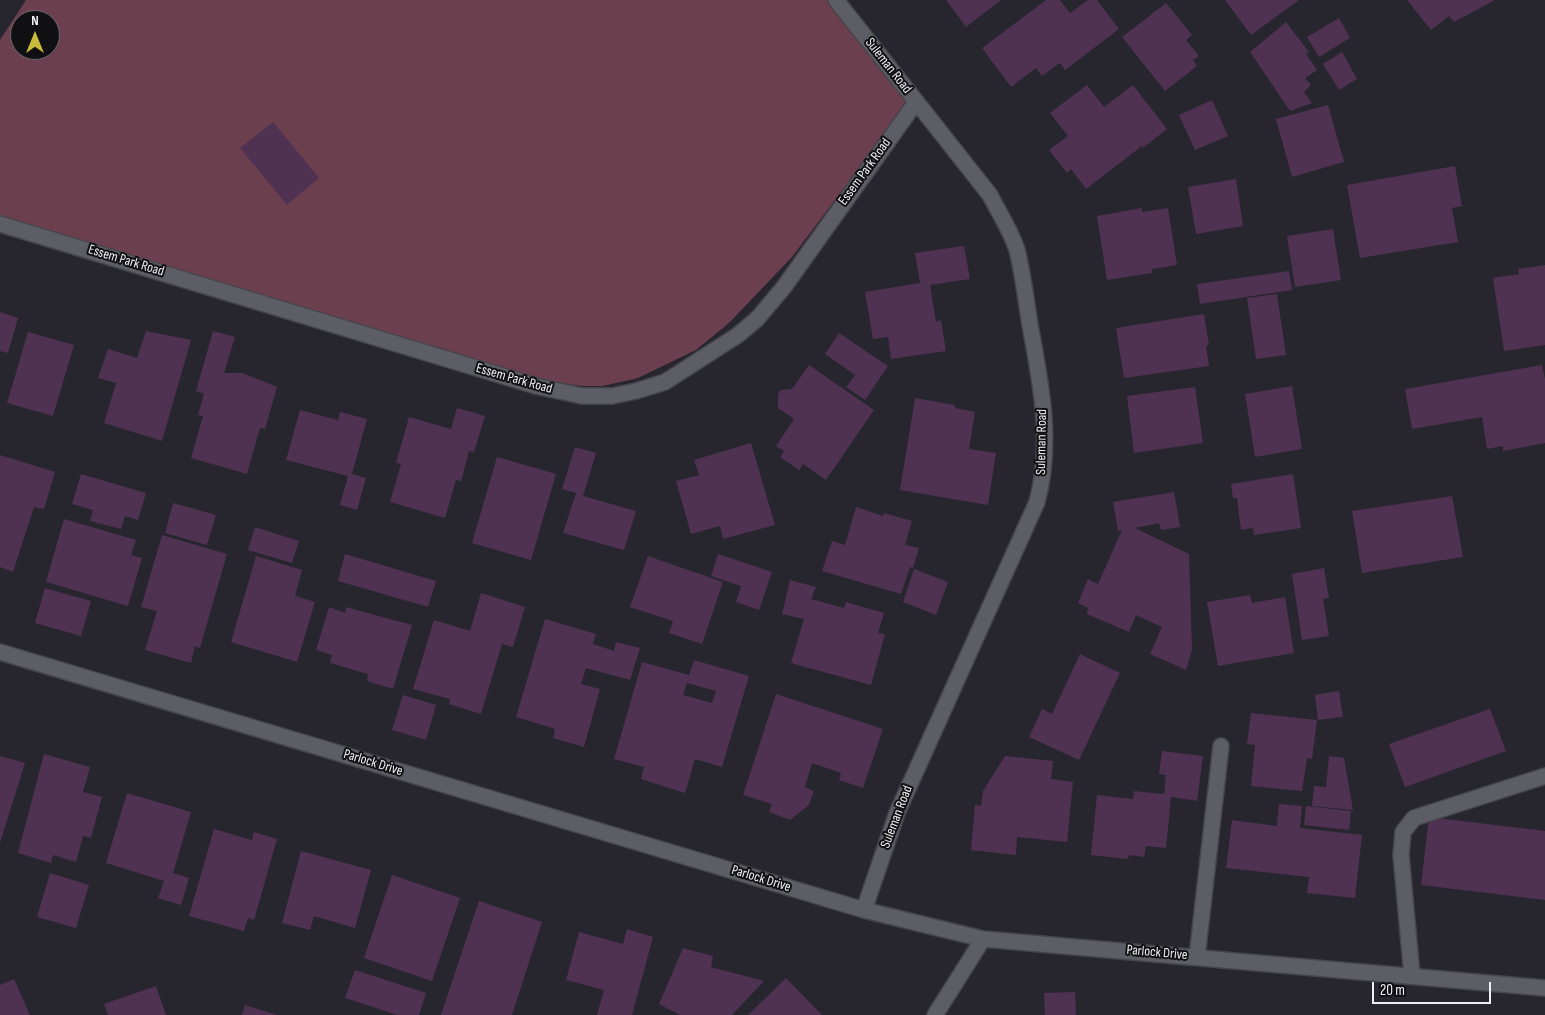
<!DOCTYPE html>
<style>
body{margin:0}
#map{position:relative;width:1545px;height:1015px;overflow:hidden;background:#27262e;font-family:"Sofia Sans Condensed",sans-serif}
canvas{display:block}
.north{position:absolute;left:10px;top:10px;width:50px;height:50px;box-sizing:border-box;background:#101013;border:1px solid #69696d;border-radius:50%;rotate:0deg;font-size:14px;font-weight:700;line-height:20px;text-align:center;color:#efeff4}
.north::after{content:'';display:block;margin:auto;width:18px;height:22px;background:#caba3a;clip-path:polygon(50% 0,100% 100%,50% 72%,0 100%)}
.scale{position:absolute;left:1372px;top:982px;width:119px;height:22px;box-sizing:border-box;border:2px solid #efeff4;border-top:0;padding-left:6px;font-size:15px;line-height:18px;white-space:nowrap;color:#efeff4;-webkit-text-stroke:4px #101013;paint-order:stroke}
</style>
<div id="map">
<canvas width="1545" height="1015"></canvas>
<div class="north">N</div>
<div class="scale">20 m</div>
</div>
<script>
const c = document.querySelector('canvas').getContext('2d');
c.lineJoin = 'round';
function fillPath(path, color) { c.fillStyle = color; c.fill(path, 'evenodd'); }
function strokePath(path, color, width, dash) { c.strokeStyle = color; c.lineWidth = width; c.lineCap = dash ? 'butt' : 'round'; c.setLineDash(dash || []); c.stroke(path); }
function label(font, color, halo, rows, align = 'center') {
  c.font = font + ' "Sofia Sans Condensed",sans-serif'; c.lineWidth = 4; c.setLineDash([]); c.textBaseline = 'middle'; c.strokeStyle = halo; c.fillStyle = color; for (const [text, x, y, turn = 0] of rows) {
    c.save(); c.translate(x, y); c.rotate((+turn || 0) * Math.PI / 180); c.textAlign = isNaN(turn) ? turn : align; if (halo) c.strokeText(text, 0, 0); c.fillText(text, 0, 0); c.restore();
  }
}
const green = new Path2D(`
 M 26,0 L 832,0 L 910,100 L 792,257 L 729,323 L 696,350 L 638,378 L 603,386 L 582,386 L 540,380 L 0,218 L 0,40 ZM 20,20 L 50,20 L 50,50 L 20,50 Z`);
const building = new Path2D(`
 M 946,0 L 1001,0 L 966,27 Z
 M 1046,0 L 1060,0 L 1070,13 L 1088,0 L 1097,0 L 1119,29 L 1065,70 L 1060,63 L 1042,76 L 1036,68 L 1011,87 L 982,48 Z
 M 1225,0 L 1299,0 L 1251,35 Z
 M 1407,0 L 1495,0 L 1454,22 L 1449,16 L 1431,30 Z
 M 1166,3 L 1192,35 L 1186,40 L 1199,56 L 1193,60 L 1197,66 L 1165,91 L 1122,37 Z
 M 1339,18 L 1350,38 L 1319,57 L 1307,37 Z
 M 1286,22 L 1309,52 L 1306,54 L 1317,70 L 1305,78 L 1311,85 L 1304,92 L 1312,103 L 1290,111 L 1250,52 Z
 M 1342,52 L 1357,79 L 1339,90 L 1323,64 Z
 M 1087,85 L 1104,107 L 1133,85 L 1167,129 L 1143,148 L 1142,146 L 1086,189 L 1071,169 L 1067,173 L 1049,150 L 1068,136 L 1050,113 Z
 M 1212,100 L 1228,136 L 1195,150 L 1179,115 Z
 M 1328,105 L 1344,162 L 1292,177 L 1276,119 Z
 M 273,122 L 319,178 L 287,205 L 240,148 Z
 M 1455,166 L 1462,206 L 1452,208 L 1458,242 L 1360,258 L 1347,185 Z
 M 1236,179 L 1243,226 L 1196,234 L 1188,187 Z
 M 1142,208 L 1142,212 L 1168,208 L 1177,265 L 1152,269 L 1152,273 L 1107,280 L 1097,216 Z
 M 1333,229 L 1341,280 L 1295,287 L 1287,236 Z
 M 964,246 L 970,279 L 930,285 L 936,322 L 941,320 L 946,351 L 891,359 L 888,337 L 873,339 L 865,292 L 920,283 L 915,253 Z
 M 1545,265 L 1545,345 L 1504,351 L 1493,278 L 1519,274 L 1518,269 Z
 M 1289,271 L 1292,290 L 1200,304 L 1197,284 Z
 M 1277,294 L 1286,355 L 1256,359 L 1247,298 Z
 M 0,312 L 18,318 L 8,353 L 0,351 Z
 M 1204,314 L 1209,345 L 1206,346 L 1209,366 L 1124,378 L 1116,328 Z
 M 146,331 L 191,340 L 162,441 L 104,423 L 116,383 L 98,378 L 108,349 L 137,358 Z
 M 213,331 L 235,337 L 224,373 L 243,373 L 277,387 L 265,429 L 260,428 L 247,474 L 191,458 L 203,416 L 198,415 L 204,394 L 196,391 Z
 M 28,332 L 74,345 L 53,416 L 7,403 Z
 M 839,333 L 888,366 L 865,400 L 846,387 L 855,375 L 825,354 Z
 M 809,365 L 874,410 L 826,480 L 803,464 L 799,470 L 780,457 L 784,451 L 776,446 L 794,419 L 778,408 L 778,394 L 781,390 L 792,389 Z
 M 1542,365 L 1545,379 L 1545,443 L 1503,451 L 1503,446 L 1487,449 L 1482,417 L 1412,429 L 1405,389 Z
 M 1292,386 L 1302,449 L 1255,457 L 1245,394 Z
 M 1195,387 L 1203,443 L 1134,453 L 1127,396 Z
 M 915,398 L 955,405 L 955,408 L 975,412 L 969,449 L 996,453 L 988,505 L 900,490 Z
 M 457,408 L 485,416 L 474,452 L 469,451 L 461,481 L 456,480 L 445,518 L 390,502 L 401,464 L 396,463 L 409,417 L 451,429 Z
 M 300,410 L 338,420 L 340,412 L 367,419 L 352,474 L 366,478 L 357,510 L 340,505 L 348,476 L 286,460 Z
 M 751,443 L 775,525 L 723,539 L 720,526 L 691,534 L 676,481 L 699,475 L 694,460 Z
 M 575,447 L 596,453 L 583,496 L 636,511 L 624,550 L 563,533 L 576,493 L 562,489 Z
 M 0,455 L 55,472 L 44,509 L 34,507 L 13,572 L 0,567 Z
 M 497,457 L 556,474 L 531,560 L 472,543 Z
 M 81,474 L 146,493 L 138,520 L 125,516 L 121,529 L 90,521 L 93,510 L 72,504 Z
 M 1293,474 L 1301,528 L 1254,535 L 1253,528 L 1241,530 L 1237,498 L 1233,498 L 1231,484 Z
 M 1174,492 L 1180,527 L 1161,530 L 1159,523 L 1135,528 L 1189,554 L 1192,650 L 1186,670 L 1150,654 L 1162,627 L 1136,615 L 1129,632 L 1087,614 L 1088,608 L 1078,603 L 1088,579 L 1098,584 L 1122,530 L 1118,531 L 1113,502 Z
 M 1452,496 L 1463,557 L 1362,573 L 1352,511 Z
 M 173,503 L 216,515 L 207,545 L 165,533 Z
 M 856,507 L 883,516 L 884,513 L 912,521 L 905,545 L 919,548 L 913,568 L 910,567 L 901,594 L 822,571 L 832,541 L 845,545 Z
 M 64,519 L 136,540 L 131,555 L 142,558 L 128,606 L 46,582 Z
 M 255,527 L 299,541 L 292,563 L 248,550 Z
 M 162,535 L 227,554 L 200,648 L 195,646 L 191,663 L 145,650 L 157,611 L 141,607 Z
 M 345,554 L 436,581 L 428,607 L 338,581 Z
 M 718,554 L 772,572 L 759,610 L 736,602 L 741,586 L 711,576 Z
 M 256,556 L 302,570 L 295,596 L 315,602 L 297,662 L 231,642 Z
 M 648,556 L 723,582 L 702,644 L 669,633 L 673,621 L 630,607 Z
 M 1324,568 L 1329,598 L 1323,599 L 1329,636 L 1302,640 L 1292,574 Z
 M 914,569 L 948,582 L 936,615 L 903,602 Z
 M 790,580 L 816,587 L 811,599 L 844,608 L 846,602 L 884,613 L 878,633 L 885,634 L 871,685 L 791,663 L 804,619 L 782,614 Z
 M 45,588 L 91,601 L 81,636 L 35,623 Z
 M 481,593 L 525,607 L 513,647 L 502,644 L 481,714 L 449,704 L 450,699 L 413,689 L 434,620 L 470,631 Z
 M 1250,595 L 1252,603 L 1285,597 L 1294,653 L 1218,666 L 1207,602 Z
 M 329,607 L 345,613 L 346,607 L 412,625 L 393,689 L 367,681 L 368,674 L 330,663 L 332,655 L 316,650 Z
 M 545,619 L 596,634 L 593,644 L 614,651 L 616,642 L 640,648 L 630,680 L 586,668 L 581,684 L 600,689 L 584,747 L 553,738 L 555,729 L 516,717 Z
 M 1080,654 L 1120,673 L 1079,760 L 1029,737 L 1042,709 L 1052,714 Z
 M 694,660 L 749,676 L 722,767 L 695,759 L 685,793 L 641,779 L 644,767 L 614,759 L 642,662 L 689,675 ZM 687,683 L 716,691 L 712,703 L 683,695 Z
 M 1339,691 L 1343,717 L 1318,720 L 1315,695 Z
 M 776,694 L 883,729 L 863,788 L 839,780 L 841,773 L 812,763 L 805,787 L 814,791 L 809,805 L 790,820 L 769,812 L 772,804 L 743,795 Z
 M 403,695 L 436,705 L 426,740 L 392,730 Z
 M 1490,709 L 1506,751 L 1405,787 L 1389,744 Z
 M 1251,713 L 1317,720 L 1312,759 L 1307,758 L 1302,791 L 1251,786 L 1255,745 L 1247,744 Z
 M 1162,751 L 1203,756 L 1197,801 L 1171,797 L 1166,848 L 1146,846 L 1144,857 L 1129,855 L 1128,859 L 1091,855 L 1097,795 L 1133,799 L 1134,791 L 1164,794 L 1166,775 L 1159,774 Z
 M 44,754 L 90,767 L 83,792 L 102,797 L 91,838 L 83,836 L 76,862 L 53,855 L 51,863 L 18,853 Z
 M 0,756 L 25,763 L 0,843 Z
 M 1005,756 L 1053,761 L 1051,779 L 1073,782 L 1067,842 L 1017,837 L 1016,855 L 971,850 L 975,805 L 981,806 L 983,791 Z
 M 1329,756 L 1344,758 L 1353,810 L 1312,806 L 1314,786 L 1326,787 Z
 M 127,793 L 191,812 L 173,873 L 189,878 L 181,905 L 158,898 L 164,881 L 106,863 Z
 M 1279,804 L 1302,806 L 1300,828 L 1362,835 L 1355,898 L 1307,893 L 1309,877 L 1226,868 L 1232,820 L 1277,826 Z
 M 1306,806 L 1351,811 L 1349,830 L 1304,825 Z
 M 1429,817 L 1545,831 L 1545,900 L 1421,885 Z
 M 214,829 L 252,840 L 254,832 L 277,839 L 254,920 L 248,918 L 244,931 L 189,916 Z
 M 301,851 L 371,870 L 355,928 L 314,916 L 310,930 L 282,923 Z
 M 50,873 L 89,885 L 76,928 L 37,917 Z
 M 392,875 L 460,898 L 432,981 L 364,958 Z
 M 479,901 L 542,922 L 512,1015 L 441,1015 Z
 M 627,929 L 653,937 L 632,1015 L 597,1015 L 604,990 L 566,980 L 579,932 L 623,944 Z
 M 683,948 L 713,956 L 711,967 L 764,981 L 732,1015 L 680,1015 L 659,1004 Z
 M 355,970 L 426,993 L 419,1015 L 397,1015 L 345,998 Z
 M 786,978 L 822,1015 L 748,1015 Z
 M 14,979 L 30,1015 L 0,1015 L 0,985 Z
 M 156,986 L 166,1015 L 108,1015 L 104,1004 Z
 M 1075,992 L 1076,1015 L 1045,1015 L 1044,993 Z
 M 245,1005 L 277,1015 L 242,1015 Z`);
const minor = new Path2D(`
 M 836,0 L 990,195 C 999,213 1011,231 1017,250 C 1023,274 1026,300 1030,325 C 1041,384 1053,443 1037,502 L 897,813 L 864,910
 M 0,224 L 536,386 L 582,396 L 612,396 L 636,391 L 665,382 L 738,335 L 757,319 L 784,287 L 916,102
 M 0,652 L 864,910 L 983,939 L 1545,988
 M 1197,957 L 1221,746
 M 1412,976 L 1401,855 L 1403,832 L 1414,818 L 1545,776
 M 935,1015 L 983,939`);
const streetNames = [
 ["Suleman Road",888,66,52],
 ["Essem Park Road",865,172,-54],
 ["Essem Park Road",126,261,17],
 ["Essem Park Road",514,379,16],
 ["Suleman Road",1042,442,-89],
 ["Parlock Drive",373,763,17],
 ["Suleman Road",897,817,-69],
 ["Parlock Drive",761,879,17],
 ["Parlock Drive",1157,953,5]
];
fillPath(green, '#6b3f4e');
fillPath(building, '#4f3152');
strokePath(minor, '#46454b', 18);
strokePath(minor, '#5d5d65', 15);
label('14px', '#efeff4', '#101013', streetNames);
</script>
